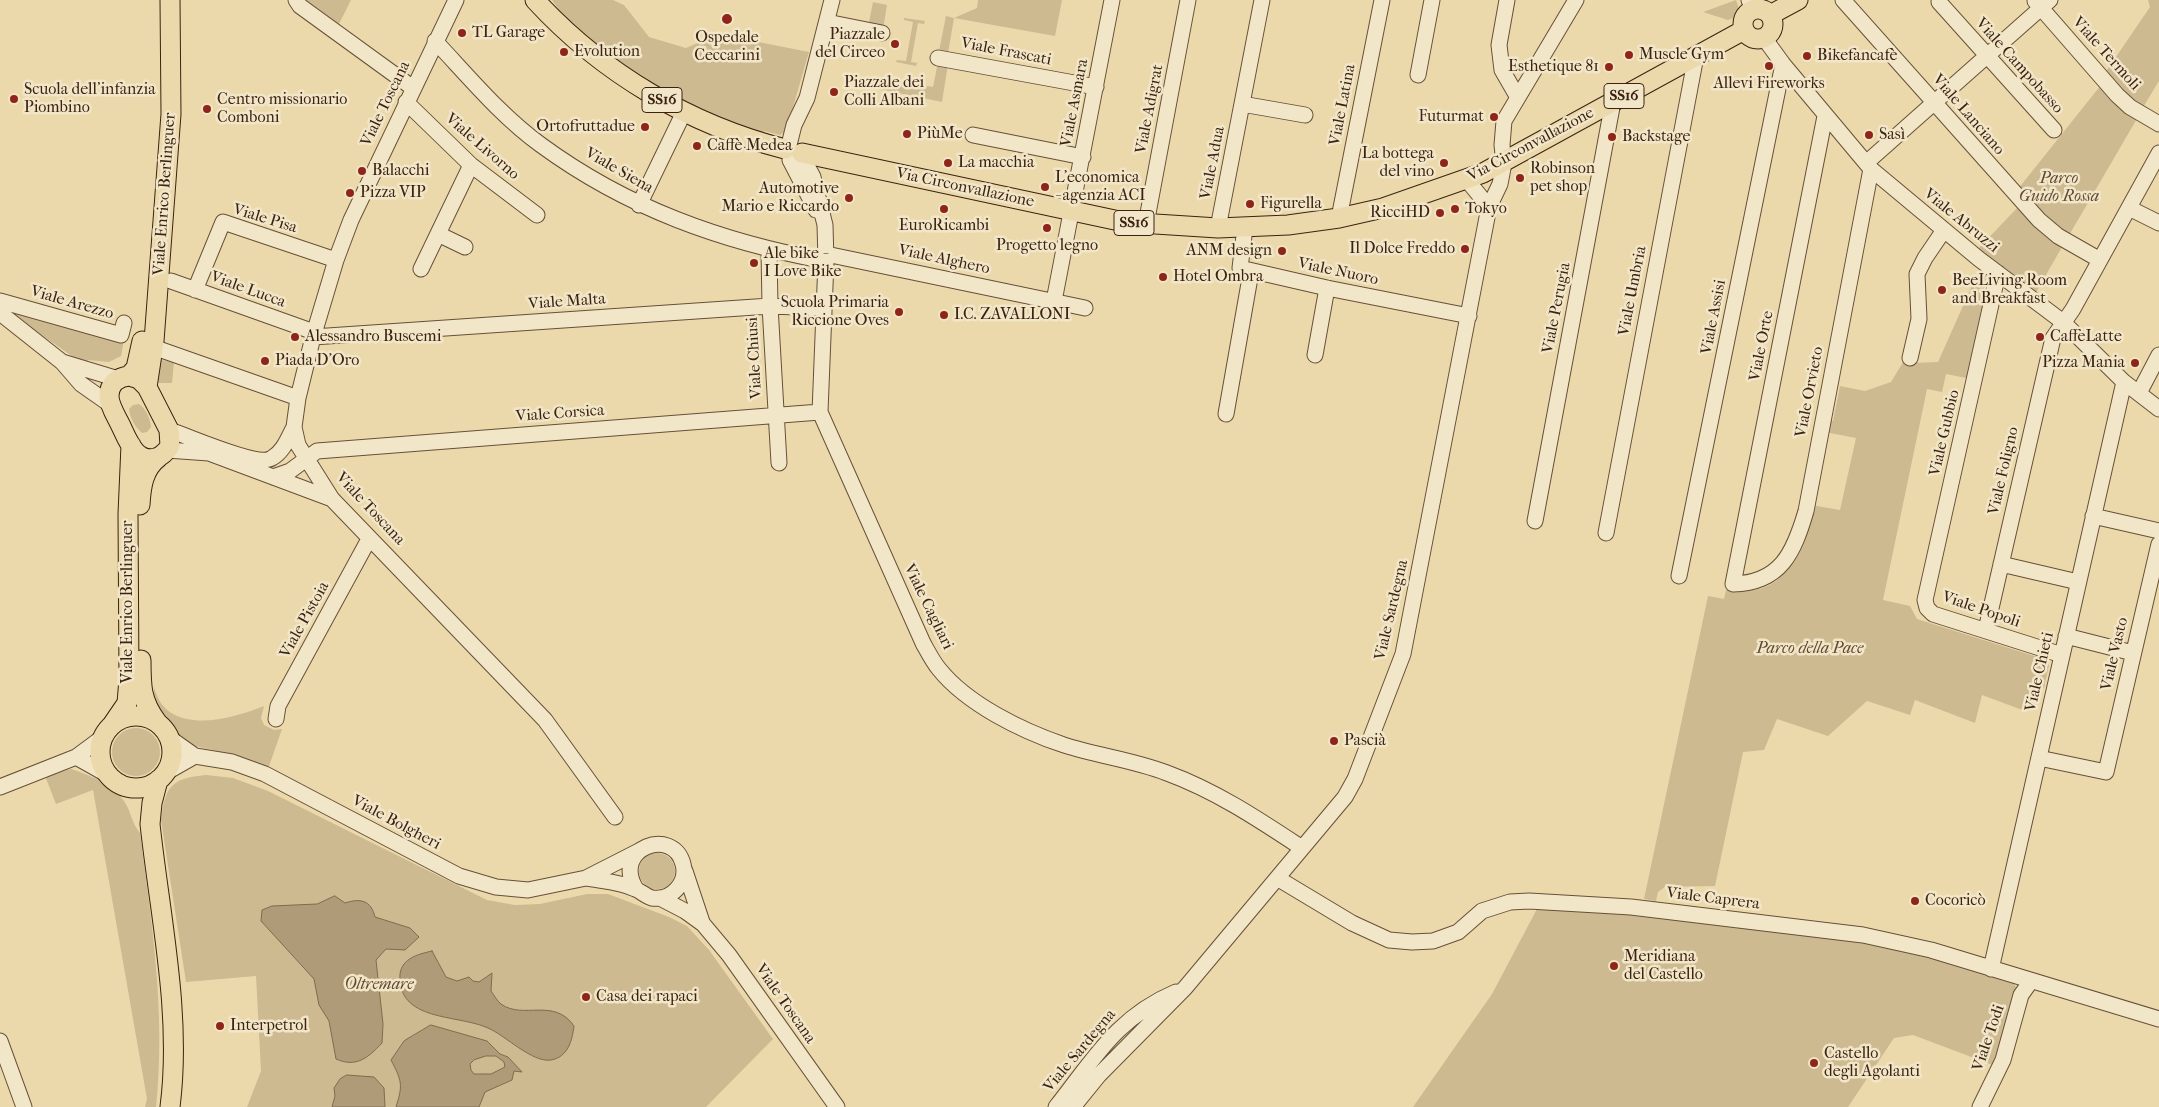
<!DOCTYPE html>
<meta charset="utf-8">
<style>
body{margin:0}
canvas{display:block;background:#ebd9ab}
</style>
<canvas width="2159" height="1107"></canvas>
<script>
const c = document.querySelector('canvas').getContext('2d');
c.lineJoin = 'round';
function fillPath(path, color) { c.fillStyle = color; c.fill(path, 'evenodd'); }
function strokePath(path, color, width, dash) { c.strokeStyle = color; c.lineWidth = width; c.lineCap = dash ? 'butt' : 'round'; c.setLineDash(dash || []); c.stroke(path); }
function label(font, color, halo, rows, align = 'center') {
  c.font = font + ' "IM FELL French Canon",serif'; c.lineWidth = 5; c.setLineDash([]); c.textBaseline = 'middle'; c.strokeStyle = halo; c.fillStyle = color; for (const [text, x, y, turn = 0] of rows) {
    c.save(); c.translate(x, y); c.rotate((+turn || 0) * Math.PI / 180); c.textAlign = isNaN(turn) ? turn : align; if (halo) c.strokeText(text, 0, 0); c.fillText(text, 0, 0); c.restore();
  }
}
const green = new Path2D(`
 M 303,0 L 351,0 L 337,28 Z
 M 552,0 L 613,0 L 624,5 L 649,37 L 686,48 L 718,34 L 809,52 L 786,131 L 780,135 L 764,131 L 762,134 C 689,110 596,65 552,0 Z
 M 978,0 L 1062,0 L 1055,36 L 954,18 L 948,53 L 939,51 L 946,16 L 954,18 L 977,8 Z
 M 1736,0 L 1741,15 L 1728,20 L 1703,12 Z
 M 2148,0 L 2159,0 L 2159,81 L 2142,109 L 2105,73 L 2150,7 Z
 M 873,2 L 887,5 L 883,29 L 868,27 Z
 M 904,18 L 925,21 L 924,24 L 918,23 L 911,62 L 917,63 L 916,66 L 896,62 L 897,60 L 906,61 L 913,22 L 904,20 Z
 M 938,62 L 948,64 L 942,102 L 879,89 L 884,78 L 933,87 Z
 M 2101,85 L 2138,117 L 2068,237 L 2056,230 L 2018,189 Z
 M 2019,206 L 2062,247 L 2035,294 L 1977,250 Z
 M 1979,270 L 1988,277 L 1984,289 L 1988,292 L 1971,379 L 1946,374 L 1942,392 L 1927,389 L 1883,600 L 1910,606 L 1917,619 L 2047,660 L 2049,665 L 2044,688 L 2031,685 L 2025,711 L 1982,695 L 1975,723 L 1915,700 L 1910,715 L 1867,701 L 1828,736 L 1777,719 L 1764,750 L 1743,752 L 1715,886 L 1665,887 L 1658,892 L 1656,901 L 1644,899 L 1708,596 L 1724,599 L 1726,590 C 1735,590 1745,591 1754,590 C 1794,584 1804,537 1811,505 L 1840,510 L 1856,438 L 1825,432 L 1828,420 L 1833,421 L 1840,386 L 1865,391 L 1891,382 L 1905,359 L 1913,363 L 1938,362 Z
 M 15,310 L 124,340 L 121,356 L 109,362 L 88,360 L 85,365 L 14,316 Z
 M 161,360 L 174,362 L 172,383 L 155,383 L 157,362 Z
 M 139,404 C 146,409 150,418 151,427 L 147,432 L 142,433 C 135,427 130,418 129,409 L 133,405 Z
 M 154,687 C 166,737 230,720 264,706 L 261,718 L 264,725 L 274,730 L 282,729 L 268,769 C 252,763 236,757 220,752 C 211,749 199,748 190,744 C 164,733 152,715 154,687 Z
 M112 752a24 24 0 1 1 48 0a24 24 0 1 1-48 0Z
 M 71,769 C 92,776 118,786 128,808 C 132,818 133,824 140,833 C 152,924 166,1015 156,1107 L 145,1107 L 147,1099 L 93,790 L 56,804 L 45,776 Z
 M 206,775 L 233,778 L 268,791 L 487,900 L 515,905 L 540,904 L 587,894 L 608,894 L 669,917 L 687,926 L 709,950 L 773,1039 L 706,1107 L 247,1107 L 261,1071 L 256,976 L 186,982 L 161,820 C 165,787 171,778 206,775 Z
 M639 871a18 18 0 1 1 36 0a18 18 0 1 1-36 0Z
 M 1538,907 L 1655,915 L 1889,944 L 2014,983 L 2017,990 L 1998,1067 L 1913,1035 L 1894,1038 L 1848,1107 L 1413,1107 L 1492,994 Z`);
const water = new Path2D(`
 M 335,896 L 345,903 C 360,898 371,900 375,917 L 410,928 L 419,937 L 405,950 L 386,949 L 376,960 L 383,1024 L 382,1043 C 368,1058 356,1068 336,1059 L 329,1021 L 319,1005 L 314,979 L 261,921 L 262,910 L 272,906 L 317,904 Z
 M 432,951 L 446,977 L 457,981 L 469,977 L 473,981 L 479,982 L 492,973 L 491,991 C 494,995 497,1001 501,1004 C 523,1020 554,997 574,1026 C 572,1041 568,1057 551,1060 C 532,1063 505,1035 488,1028 C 457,1014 397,1022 400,974 C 402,958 419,954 432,951 Z
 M 431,1025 L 487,1041 L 500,1054 L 508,1057 L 522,1072 L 514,1071 L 512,1080 L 485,1092 L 479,1107 L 396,1107 C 403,1085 402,1081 391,1060 L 404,1041 ZM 486,1056 L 496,1056 L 504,1062 L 505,1067 L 491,1074 L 474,1074 L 471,1070 L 470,1064 L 474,1060 Z
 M 347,1075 L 374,1077 L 384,1088 L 385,1107 L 332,1107 L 335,1096 L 334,1088 L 340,1079 Z`);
const minor = new Path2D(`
 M 296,0 L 300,6 L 413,88
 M 456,0 L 351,220 L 336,260 L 313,337 L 298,398 L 294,427 L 298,445 L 332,499 L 545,720 L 615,817
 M 1507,0 L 1499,45 L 1502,70 L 1517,96
 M 1749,0 L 1753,9
 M 1843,0 L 2039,220 L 2058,236 L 2100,260
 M 2035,1 L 2117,95 L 2130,107 L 2159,124
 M 1939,2 L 2054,130
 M 827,22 L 882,33
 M 1766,37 L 1767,42 L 1783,64 L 1871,169 L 1979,259 L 2063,322 L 2124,382 L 2159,409
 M 435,41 C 469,77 501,116 541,145 C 627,208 722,242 826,261
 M 938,58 L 1096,87
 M 1418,75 L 1432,0
 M 406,102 L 471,165 L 537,215
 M 1242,104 L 1305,115
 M 1825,116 L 1733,584 C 1781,583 1794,552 1806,511 L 1871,169
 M 973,135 L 1083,157
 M 789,145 L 794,125 L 807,98 L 832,0
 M 802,156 L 813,177 L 825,225 L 826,261 L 820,412 L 923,643 C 928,652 933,662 939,669 C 967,704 1022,731 1064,745 C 1098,756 1134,760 1167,773 C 1216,791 1258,819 1302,848
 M 790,160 L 816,210
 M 1866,163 L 2050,0
 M 1467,180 L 1489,207
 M 639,205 L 684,112
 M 2129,208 L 2159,223
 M 1339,218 L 1382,0
 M 1146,224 L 1188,0
 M 1218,228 L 1262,0
 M 1245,228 L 1240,268 L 1327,288 L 1469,316
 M 438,234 L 465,247
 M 769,251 L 770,306 L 779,463
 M 826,254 L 1085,308
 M 421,269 L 471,165
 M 1998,273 L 1925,600 L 1927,608 L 1933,614 L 2062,655
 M 171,281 L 314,332
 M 195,290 L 223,222 L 336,260
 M 0,301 L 121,335 L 124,323
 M 1054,301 L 1112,0
 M 0,313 L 62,362 L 81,384 L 111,405
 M 313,337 L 770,306 L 823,308
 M 153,347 L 298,398
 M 1315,355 L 1327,288
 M 1910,358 L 1919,319 L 1917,274 L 1925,258 L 1944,230
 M 62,362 L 118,379
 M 2139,393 L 2159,355
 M 1226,414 L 1251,272
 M 169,430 C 189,436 258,468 272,458 C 284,451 288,438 294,427
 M 167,450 L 209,453 L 332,499
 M 273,477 L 290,471 L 317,451 L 820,412
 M 2093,516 L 2159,531
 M 1535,521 L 1613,102
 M 1606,533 L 1696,56
 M 2001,564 L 2078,582
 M 1679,576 L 1783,64
 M 1986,630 L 2053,338 L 2073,309 L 2159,153
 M 2066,636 L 2133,653
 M 276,719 L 278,706 L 369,539
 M 171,739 L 195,756 L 232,762 L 265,774 L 459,876 L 496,887 L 528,890 L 586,878 L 639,851
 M 76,757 L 108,775
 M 2039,758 L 2106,772 L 2159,544
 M 165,773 L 195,756
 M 0,787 L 76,757 L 103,737
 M 685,871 L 702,922
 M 586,878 C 602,881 621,882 635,889 C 641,891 645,896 652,898 C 671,901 688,883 683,864 C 673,826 611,848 636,889
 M 1277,878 L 1352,923 L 1389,940 L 1412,942 L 1433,941 L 1458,932 L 1482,911 L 1510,902 L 1529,901 L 1631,907 L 1863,935 L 1931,950 L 2159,1019
 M 660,898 L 685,911 L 703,924 L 729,955 L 837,1107
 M 1991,969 L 2124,382
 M 0,1041 L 24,1107
 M 1056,1107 C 1094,1059 1117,1017 1176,992
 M 1073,1107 L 1099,1075 L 1185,988 L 1345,797 L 1355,779 L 1403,654 L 1489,207 L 1500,184 L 1504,163 L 1502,145 L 1504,121 L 1576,0
 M 1980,1107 L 2003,1060 L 2021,995 L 2031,981`);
const major = new Path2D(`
 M 535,0 C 602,73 690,125 785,149
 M1743 24a15 15 0 1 1 30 0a15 15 0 1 1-30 0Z
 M 1770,15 L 1798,0
 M 802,153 L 1124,222 L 1218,228 L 1288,225 L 1339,218 L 1383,208 L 1483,173 L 1744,30
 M 129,376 L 136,368 L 142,341
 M 129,376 L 139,379 L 147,387 L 169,430 L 170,446 C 166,452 162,456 156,458 C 135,464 127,438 120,424 C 116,416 109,405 109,396 C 109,384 118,377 129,376 Z
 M 147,387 L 154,341 L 171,114 L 170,0
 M 140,505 C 141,487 143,469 159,457
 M 141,660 C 141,686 141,701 157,722
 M100 752a36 36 0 1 1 72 0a36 36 0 1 1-72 0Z
 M 112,725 L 127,703 L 129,679 L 128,514 L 131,445
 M 158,780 L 152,803 L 150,824 C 160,917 182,1014 170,1107`);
const markers = [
 [727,19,6,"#8f2418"],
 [462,33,5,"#8f2418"],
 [895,44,5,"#8f2418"],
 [564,52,5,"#8f2418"],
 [1629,55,5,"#8f2418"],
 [1807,56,5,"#8f2418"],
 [1769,66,5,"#8f2418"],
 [1609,67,5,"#8f2418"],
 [834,92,5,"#8f2418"],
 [14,99,5,"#8f2418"],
 [207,109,5,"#8f2418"],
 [1494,117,5,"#8f2418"],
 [645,127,5,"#8f2418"],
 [907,134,5,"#8f2418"],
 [1869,135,5,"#8f2418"],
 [1612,137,5,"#8f2418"],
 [697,146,5,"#8f2418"],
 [948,163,5,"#8f2418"],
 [1444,163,5,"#8f2418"],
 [362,171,5,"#8f2418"],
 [1520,178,5,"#8f2418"],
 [1045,187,5,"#8f2418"],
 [350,193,5,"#8f2418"],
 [849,198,5,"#8f2418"],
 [1250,204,5,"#8f2418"],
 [944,209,5,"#8f2418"],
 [1455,209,5,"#8f2418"],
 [1440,213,5,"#8f2418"],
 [1047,228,5,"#8f2418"],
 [1465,249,5,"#8f2418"],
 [1282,251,5,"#8f2418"],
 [754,263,5,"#8f2418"],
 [1163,277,5,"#8f2418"],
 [1942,290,5,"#8f2418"],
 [899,312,5,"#8f2418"],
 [944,315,5,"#8f2418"],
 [295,337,5,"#8f2418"],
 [2040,337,5,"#8f2418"],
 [265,361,5,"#8f2418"],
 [2135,363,5,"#8f2418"],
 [1334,741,5,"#8f2418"],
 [1915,901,5,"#8f2418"],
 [1614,966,5,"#8f2418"],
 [586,997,5,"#8f2418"],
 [220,1026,5,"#8f2418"],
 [1814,1063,5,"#8f2418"]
];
const shields = [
 [1624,96,40],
 [662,100,40],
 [1134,223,40]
];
const shieldNames = [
 ["SS16",1624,96],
 ["SS16",662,100],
 ["SS16",1134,223]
];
const poiNames = [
 ["TL Garage",472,33],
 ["Piazzale",885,35,"right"],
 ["del Circeo",885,53,"right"],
 ["Ospedale",727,38,"center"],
 ["Ceccarini",727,56,"center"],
 ["Evolution",574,52],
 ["Muscle Gym",1639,55],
 ["Bikefancafè",1817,56],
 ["Esthetique 81",1599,67,"right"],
 ["Piazzale dei",844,83],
 ["Colli Albani",844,101],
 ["Allevi Fireworks",1769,84,"center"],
 ["Scuola dell'infanzia",24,90],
 ["Piombino",24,108],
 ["Centro missionario",217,100],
 ["Comboni",217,118],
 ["Futurmat",1484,117,"right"],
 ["Ortofruttadue",635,127,"right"],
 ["PiùMe",917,134],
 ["Sasì",1879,135],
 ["Backstage",1622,137],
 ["Caffè Medea",707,146],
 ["La bottega",1434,154,"right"],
 ["del vino",1434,172,"right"],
 ["La macchia",958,163],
 ["Robinson",1530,169],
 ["pet shop",1530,187],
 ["Balacchi",372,171],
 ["L'economica",1055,178],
 ["- agenzia ACI",1055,196],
 ["Automotive",839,189,"right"],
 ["Mario e Riccardo",839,207,"right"],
 ["Pizza VIP",360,193],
 ["Figurella",1260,204],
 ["Tokyo",1465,209],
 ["RicciHD",1430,213,"right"],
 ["EuroRicambi",944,226,"center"],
 ["Progetto legno",1047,246,"center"],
 ["Il Dolce Freddo",1455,249,"right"],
 ["ANM design",1272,251,"right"],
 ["Ale bike -",764,254],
 ["I Love Bike",764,272],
 ["Hotel Ombra",1173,277],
 ["BeeLiving Room",1952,281],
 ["and Breakfast",1952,299],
 ["Scuola Primaria",889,303,"right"],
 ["Riccione Oves",889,321,"right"],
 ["I.C. ZAVALLONI",954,315],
 ["Alessandro Buscemi",305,337],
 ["CaffeLatte",2050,337],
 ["Piada D'Oro",275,361],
 ["Pizza Mania",2125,363,"right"],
 ["Pascià",1344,741],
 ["Cocoricò",1925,901],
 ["Meridiana",1624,957],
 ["del Castello",1624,975],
 ["Casa dei rapaci",596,997],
 ["Interpetrol",230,1026],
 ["Castello",1824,1054],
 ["degli Agolanti",1824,1072]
];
const streetNames = [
 ["Viale Frascati",1006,52,11],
 ["Viale Termoli",2106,54,48],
 ["Viale Campobasso",2019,66,48],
 ["Viale Asmara",1075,103,-79],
 ["Viale Toscana",386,104,-64],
 ["Viale Latina",1343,105,-79],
 ["Viale Adigrat",1150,109,-79],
 ["Viale Lanciano",1968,115,49],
 ["Via Circonvallazione",1531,145,-28],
 ["Viale Livorno",482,147,41],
 ["Viale Adua",1213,163,-79],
 ["Viale Siena",619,171,30],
 ["Via Circonvallazione",965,188,12],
 ["Viale Enrico Berlinguer",165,194,-86],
 ["Viale Pisa",265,219,17],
 ["Viale Abruzzi",1961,221,39],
 ["Viale Alghero",944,260,12],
 ["Viale Nuoro",1338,272,12],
 ["Viale Lucca",248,290,20],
 ["Viale Umbria",1633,291,-79],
 ["Viale Malta",567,302,-4],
 ["Viale Arezzo",72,303,16],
 ["Viale Perugia",1557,308,-79],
 ["Viale Assisi",1714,317,-79],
 ["Viale Orte",1762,346,-79],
 ["Viale Chiusi",755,358,-93],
 ["Viale Orvieto",1810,392,-79],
 ["Viale Corsica",560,414,-4],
 ["Viale Gubbio",1945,433,-77],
 ["Viale Foligno",2004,471,-77],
 ["Viale Toscana",370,509,47],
 ["Viale Enrico Berlinguer",128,602,-90],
 ["Viale Cagliari",928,607,64],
 ["Viale Sardegna",1392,610,-77],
 ["Viale Popoli",1981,610,19],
 ["Viale Pistoia",305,620,-61],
 ["Viale Vasto",2115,654,-77],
 ["Viale Chieti",2040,672,-77],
 ["Viale Bolgheri",396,823,28],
 ["Viale Caprera",1713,899,7],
 ["Viale Toscana",785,1004,55],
 ["Viale Todi",1989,1038,-71],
 ["Viale Sardegna",1080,1051,-50]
];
const parkNames = [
 ["Parco",2059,179],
 ["Guido Rossa",2059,197],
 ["Parco della Pace",1810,649],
 ["Oltremare",379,985]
];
fillPath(green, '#cdba91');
fillPath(water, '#af9b77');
strokePath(water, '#816b4f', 1);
strokePath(minor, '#675038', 17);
strokePath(major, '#3b2212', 21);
strokePath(minor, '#f2e6c8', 15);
strokePath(major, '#ebd9ab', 19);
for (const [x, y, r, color] of markers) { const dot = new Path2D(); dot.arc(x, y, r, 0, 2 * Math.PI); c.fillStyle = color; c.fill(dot); strokePath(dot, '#f2e6c8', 2); }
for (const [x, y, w] of shields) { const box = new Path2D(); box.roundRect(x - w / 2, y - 12.5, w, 25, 4); c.fillStyle = '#f2e6c8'; c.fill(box); strokePath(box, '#3b2212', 1); }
label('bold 15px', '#3b2212', null, shieldNames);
label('16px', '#3b2212', '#f2e6c8', poiNames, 'left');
label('16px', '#3b2212', '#f2e6c8', streetNames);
label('italic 16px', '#604832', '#f2e6c8', parkNames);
</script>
